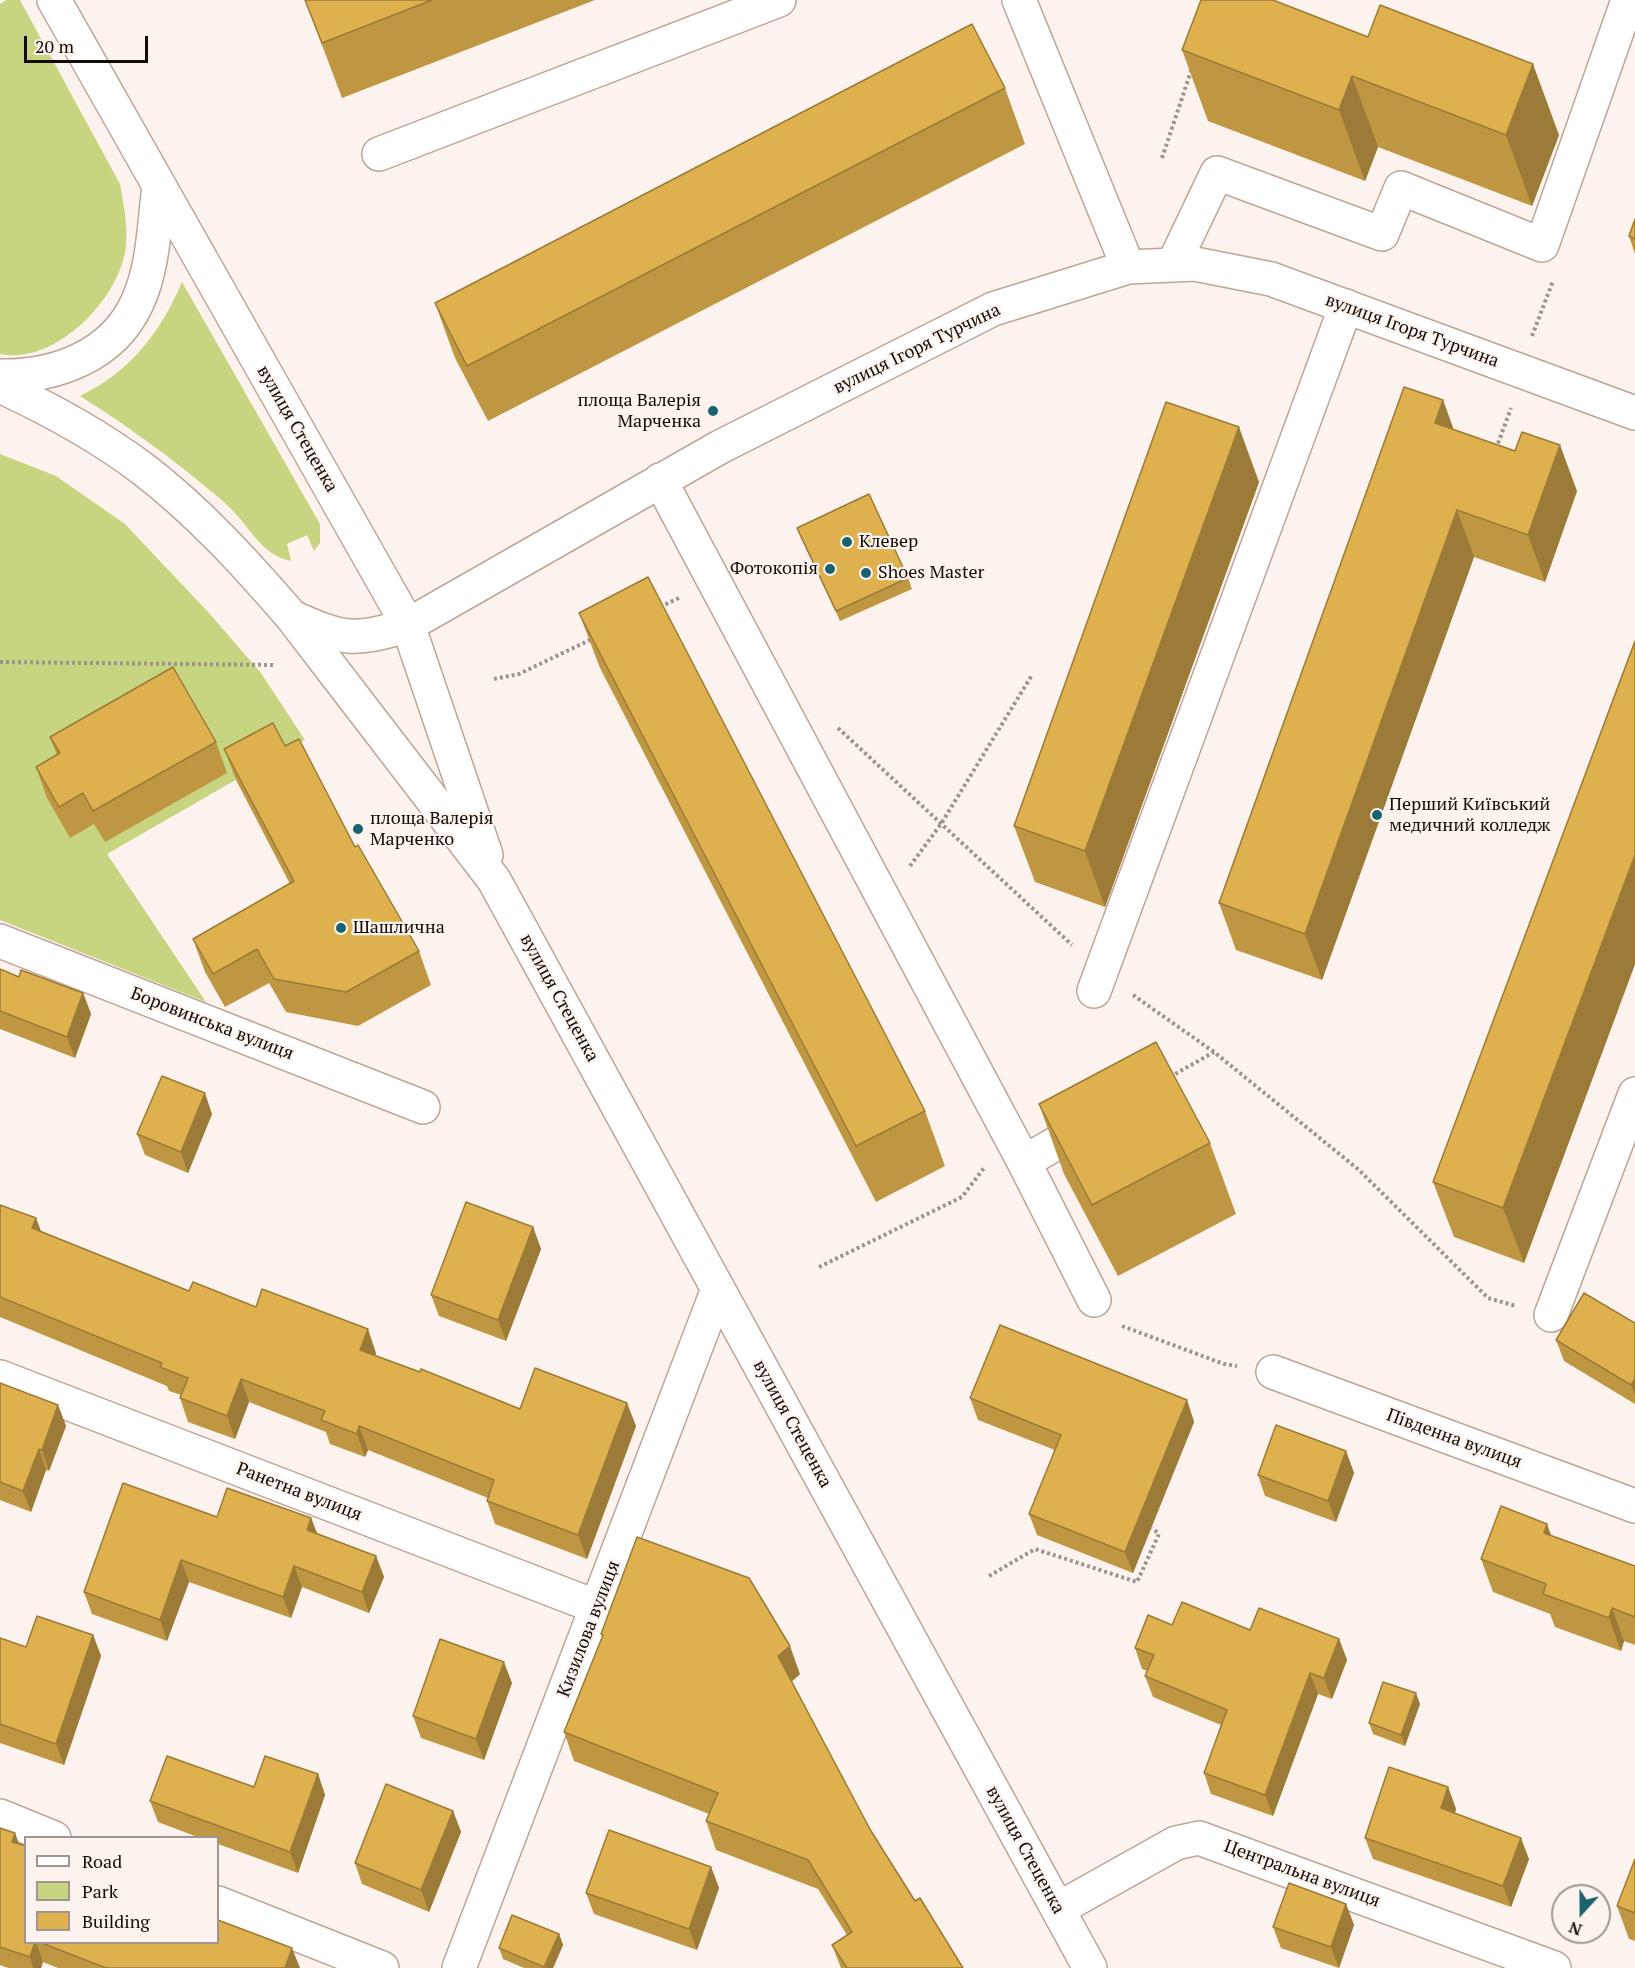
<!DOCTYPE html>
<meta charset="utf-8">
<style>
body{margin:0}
#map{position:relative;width:1635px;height:1968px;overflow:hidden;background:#fdf3ee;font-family:"PT Serif",serif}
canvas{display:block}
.legend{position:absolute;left:24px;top:1836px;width:195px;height:108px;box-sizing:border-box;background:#fdf3ee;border:2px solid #9f9691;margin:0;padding:8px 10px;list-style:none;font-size:18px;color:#120b06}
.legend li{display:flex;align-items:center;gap:12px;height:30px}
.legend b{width:30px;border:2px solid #9f9691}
.north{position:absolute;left:1551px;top:1884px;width:60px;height:60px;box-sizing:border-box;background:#fdf3ee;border:2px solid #9f9691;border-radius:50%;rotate:201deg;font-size:16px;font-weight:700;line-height:24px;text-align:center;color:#120b06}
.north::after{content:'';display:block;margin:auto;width:21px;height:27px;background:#18636f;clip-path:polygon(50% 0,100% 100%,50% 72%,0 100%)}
.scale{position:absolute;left:24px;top:36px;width:124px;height:27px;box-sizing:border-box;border:3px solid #120b06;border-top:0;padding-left:8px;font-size:18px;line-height:21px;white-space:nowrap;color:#120b06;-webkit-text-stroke:4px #fdf3ee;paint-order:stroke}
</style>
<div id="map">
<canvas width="1635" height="1968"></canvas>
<ul class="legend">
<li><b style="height:8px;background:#fff"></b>Road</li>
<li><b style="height:16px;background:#c8d580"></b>Park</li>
<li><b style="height:16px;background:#deb04e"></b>Building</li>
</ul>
<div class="north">N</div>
<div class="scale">20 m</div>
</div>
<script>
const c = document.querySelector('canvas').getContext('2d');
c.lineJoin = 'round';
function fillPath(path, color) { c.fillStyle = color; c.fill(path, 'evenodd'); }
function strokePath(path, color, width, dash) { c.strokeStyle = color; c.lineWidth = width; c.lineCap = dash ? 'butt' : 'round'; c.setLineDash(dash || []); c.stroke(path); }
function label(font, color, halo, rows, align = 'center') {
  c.font = font + ' "PT Serif",serif'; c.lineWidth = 4.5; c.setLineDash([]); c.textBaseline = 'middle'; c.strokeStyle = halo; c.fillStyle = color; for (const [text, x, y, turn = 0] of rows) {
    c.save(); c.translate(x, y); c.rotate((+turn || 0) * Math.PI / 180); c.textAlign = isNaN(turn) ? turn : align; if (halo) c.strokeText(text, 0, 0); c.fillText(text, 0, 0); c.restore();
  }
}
const green = new Path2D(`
 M 6,0 L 20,0 L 120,184 C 124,206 129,230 125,253 C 115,303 54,365 0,354 L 0,4 Z
 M 182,282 L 320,524 L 320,543 L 314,551 L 307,535 L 287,544 L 291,561 C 264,556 252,531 234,512 C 223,500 208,489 196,479 C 158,448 121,422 80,396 C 130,372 160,333 182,282 Z
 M 0,454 L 56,476 L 125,524 L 209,613 L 261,673 L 305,740 L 107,854 L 206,1002 L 0,920 Z`);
const path = new Path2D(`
 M 1162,158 L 1191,71
 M 1532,336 L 1553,281
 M 1496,449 L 1511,408
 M 660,607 L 681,597
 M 0,662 L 275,665
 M 494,679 L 519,674 L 594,638
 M 838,728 L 1072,945
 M 910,866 L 941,824 L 1032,675
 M 1133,995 L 1214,1052 L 1359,1170 L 1488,1298 L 1516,1306
 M 1170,1077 L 1214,1052
 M 819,1267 L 962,1197 L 984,1168
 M 1122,1326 L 1224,1364 L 1237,1366
 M 989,1576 L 1035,1549 L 1137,1582 L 1159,1534 L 1152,1528`);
const minor = new Path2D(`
 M 1019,0 L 1128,267
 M 379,154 L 779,0
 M 1173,265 L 1217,173 L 1382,234 L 1401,188 L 1542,245 L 1628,0
 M 660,480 L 1024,1162 L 1094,1300
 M 292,617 C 343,640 354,642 408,625 L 720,447 L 993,309 L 1128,267 L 1195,264 L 1271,279 L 1635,413
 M 0,941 L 423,1107
 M 1094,991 L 1346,306
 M 1024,1162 L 1093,1122
 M 1551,1315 L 1635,1094
 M 1273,1372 L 1635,1506
 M 0,1377 L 597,1607
 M 0,1816 L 54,1838
 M 218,1903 L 382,1968
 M 1058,1909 L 1176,1843 L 1199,1838 L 1554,1968
 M 459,1968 L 718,1289`);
const major = new Path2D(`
 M 54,0 L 408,625 L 486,855
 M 0,376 C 55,377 113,356 137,303 C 154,267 154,224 159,186
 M 0,386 C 50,409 99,436 143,469 C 198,511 247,565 292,617 L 494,880 L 1090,1968`);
const wall = new Path2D(`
 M 305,0 L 595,0 L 342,98 Z
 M 1201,0 L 1559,135 L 1532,206 L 1378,147 L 1365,181 L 1208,121 L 1182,50 Z
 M 1005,88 L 1025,144 L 488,421 L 455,358 L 435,303 Z
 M 1635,219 L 1635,254 L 1629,236 Z
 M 1443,400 L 1453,429 L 1577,491 L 1545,582 L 1474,557 L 1322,980 L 1236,950 L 1219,903 Z
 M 1259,482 L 1105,907 L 1035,882 L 1014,826 Z
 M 797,528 L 908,578 L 912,589 L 840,621 L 801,538 Z
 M 579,613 L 925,1111 L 945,1166 L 876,1202 L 600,668 Z
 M 1635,641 L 1635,964 L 1524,1263 L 1454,1237 L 1433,1182 Z
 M 50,737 L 216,742 L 227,773 L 105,842 L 94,824 L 70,838 L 47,798 L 36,767 L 57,755 Z
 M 285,746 L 355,847 L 419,951 L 431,985 L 358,1026 L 286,1012 L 269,983 L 225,1007 L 205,972 L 193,939 L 290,884 L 237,782 L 224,749 Z
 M 0,969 L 19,977 L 83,993 L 91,1014 L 75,1058 L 0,1029 Z
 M 1039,1104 L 1210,1143 L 1236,1214 L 1118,1276 L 1064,1174 Z
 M 212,1114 L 188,1173 L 145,1155 L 137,1134 Z
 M 0,1205 L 36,1218 L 41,1232 L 189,1291 L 376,1353 L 375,1356 L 520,1409 L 636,1426 L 587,1559 L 495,1524 L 487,1501 L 488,1498 L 368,1450 L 365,1457 L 330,1444 L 326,1432 L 249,1402 L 235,1439 L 188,1422 L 180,1398 L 181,1395 L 169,1391 L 167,1386 L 0,1317 Z
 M 533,1227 L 541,1249 L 506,1341 L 439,1316 L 431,1295 Z
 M 1635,1323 L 1635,1404 L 1564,1361 L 1556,1340 Z
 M 0,1383 L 58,1405 L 66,1426 L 49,1471 L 46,1470 L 31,1512 L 0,1500 Z
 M 970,1398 L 1187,1400 L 1194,1422 L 1133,1573 L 1037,1535 L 1029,1514 L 1055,1450 L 978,1420 Z
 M 1346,1451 L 1354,1473 L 1336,1522 L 1265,1496 L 1258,1475 Z
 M 217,1517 L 311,1518 L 317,1533 L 376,1556 L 384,1577 L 369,1613 L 302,1587 L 291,1618 L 189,1582 L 167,1641 L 92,1614 L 84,1592 Z
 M 1551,1535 L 1635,1566 L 1635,1645 L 1624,1641 L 1621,1651 L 1555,1627 L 1550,1614 L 1493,1592 L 1481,1559 Z
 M 1172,1625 L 1250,1630 L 1339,1639 L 1347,1660 L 1332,1699 L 1318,1694 L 1273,1816 L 1211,1794 L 1204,1773 L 1221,1725 L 1153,1697 L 1145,1676 L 1147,1671 L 1142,1669 L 1135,1648 Z
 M 601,1634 L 800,1674 L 792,1681 L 871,1831 L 915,1901 L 963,1968 L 841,1968 L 832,1945 L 847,1935 L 818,1889 L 716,1850 L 706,1821 L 709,1814 L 574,1761 L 564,1732 L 602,1637 Z
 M 93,1635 L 101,1656 L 64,1765 L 0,1743 L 0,1638 L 26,1647 Z
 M 512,1683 L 484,1760 L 421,1738 L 413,1716 Z
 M 1420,1704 L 1405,1746 L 1373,1734 L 1369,1723 Z
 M 318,1774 L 325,1795 L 298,1873 L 218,1844 L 218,1838 L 200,1838 L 158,1822 L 150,1801 L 254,1787 Z
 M 1448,1787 L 1456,1809 L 1455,1813 L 1529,1859 L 1511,1907 L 1373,1859 L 1365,1838 Z
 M 453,1811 L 461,1832 L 429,1912 L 362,1884 L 355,1863 Z
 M 0,1828 L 26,1942 L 218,1942 L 300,1968 L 58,1968 L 43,1962 L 41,1968 L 8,1968 L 0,1965 Z
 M 1635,1859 L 1635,1941 L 1629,1939 L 1617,1906 Z
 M 711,1867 L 719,1888 L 697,1950 L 594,1914 L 586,1893 Z
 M 1346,1904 L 1354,1925 L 1339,1968 L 1281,1948 L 1273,1927 Z
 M 559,1934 L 563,1945 L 553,1968 L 524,1968 L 503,1959 L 499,1948 Z`);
const shadedWall = new Path2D(`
 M 1533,64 L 1559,135 L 1532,206 L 1506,135 Z
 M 1352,76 L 1378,147 L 1365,181 L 1339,110 Z
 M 1443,400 L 1460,447 L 1435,423 Z
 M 1239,427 L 1259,482 L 1105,907 L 1085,851 Z
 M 1560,445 L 1577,491 L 1545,582 L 1528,535 Z
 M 1457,510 L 1474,557 L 1322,980 L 1305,934 Z
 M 1635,855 L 1635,964 L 1524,1263 L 1503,1208 Z
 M 83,993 L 91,1014 L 75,1058 L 67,1037 Z
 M 205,1093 L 212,1114 L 188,1173 L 181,1152 Z
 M 36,1218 L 45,1242 L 32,1228 Z
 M 533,1227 L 541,1249 L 506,1341 L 498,1320 Z
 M 368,1329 L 376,1353 L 369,1373 L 360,1350 Z
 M 241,1379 L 249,1402 L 235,1439 L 227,1416 Z
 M 1635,1379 L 1635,1395 L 1631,1385 Z
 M 1187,1400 L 1194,1422 L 1133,1573 L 1125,1552 Z
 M 627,1403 L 636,1426 L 587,1559 L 578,1535 Z
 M 58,1405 L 66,1426 L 49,1471 L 42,1450 Z
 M 359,1426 L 368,1450 L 365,1457 L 357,1434 Z
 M 39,1449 L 46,1470 L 31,1512 L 23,1491 Z
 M 1346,1451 L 1354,1473 L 1336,1522 L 1328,1501 Z
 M 311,1518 L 319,1539 L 307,1530 Z
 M 1547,1524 L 1559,1557 L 1544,1533 Z
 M 376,1556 L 384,1577 L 369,1613 L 362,1592 Z
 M 181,1560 L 189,1582 L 167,1641 L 160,1620 Z
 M 294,1566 L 302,1587 L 291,1618 L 283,1597 Z
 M 1612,1608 L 1624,1641 L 1621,1651 L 1609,1618 Z
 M 93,1635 L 101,1656 L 64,1765 L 56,1744 Z
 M 1339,1639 L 1347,1660 L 1332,1699 L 1324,1678 Z
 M 790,1646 L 800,1674 L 789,1684 L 778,1656 Z
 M 504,1662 L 512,1683 L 484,1760 L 476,1739 Z
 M 1310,1673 L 1318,1694 L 1273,1816 L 1265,1795 Z
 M 1416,1693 L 1420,1704 L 1405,1746 L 1401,1735 Z
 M 318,1774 L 325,1795 L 298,1873 L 290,1852 Z
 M 1448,1787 L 1456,1809 L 1449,1829 L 1441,1808 Z
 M 453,1811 L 461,1832 L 429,1912 L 421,1890 Z
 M 15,1833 L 23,1854 L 12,1842 Z
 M 1521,1838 L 1529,1859 L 1511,1907 L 1503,1886 Z
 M 711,1867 L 719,1888 L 697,1950 L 689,1929 Z
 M 1346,1904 L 1354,1925 L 1339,1968 L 1331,1947 Z
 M 559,1934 L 563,1945 L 553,1968 L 545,1968 Z
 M 35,1942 L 36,1942 L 43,1962 L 41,1968 L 33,1968 L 30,1957 Z
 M 292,1948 L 300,1968 L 285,1968 Z`);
const building = new Path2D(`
 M 305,0 L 432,0 L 322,43 Z
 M 1201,0 L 1273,0 L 1368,37 L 1380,5 L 1533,64 L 1506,135 L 1352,76 L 1339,110 L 1182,50 Z
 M 972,24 L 1005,88 L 467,366 L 435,303 Z
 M 1635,219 L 1635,239 L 1629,236 Z
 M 1404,387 L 1443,400 L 1435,423 L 1515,451 L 1522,432 L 1560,445 L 1528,535 L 1457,510 L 1305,934 L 1219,903 Z
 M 1166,402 L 1239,427 L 1085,851 L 1014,826 Z
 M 869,494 L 908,578 L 836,611 L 797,528 Z
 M 648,577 L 925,1111 L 856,1146 L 579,613 Z
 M 1635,641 L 1635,855 L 1503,1208 L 1433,1182 Z
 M 173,667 L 216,742 L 93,811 L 83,793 L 59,807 L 36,767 L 60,753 L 50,737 Z
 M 273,723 L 285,746 L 299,739 L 355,847 L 358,845 L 419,951 L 346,992 L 274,979 L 257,949 L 213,974 L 193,939 L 294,881 L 224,749 Z
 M 0,969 L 19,977 L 21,970 L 83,993 L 67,1037 L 0,1011 Z
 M 1156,1042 L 1210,1143 L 1092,1205 L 1039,1104 Z
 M 162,1076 L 205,1093 L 181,1152 L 137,1134 Z
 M 466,1202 L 533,1227 L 498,1320 L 431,1295 Z
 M 0,1205 L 36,1218 L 32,1228 L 189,1291 L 193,1282 L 256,1307 L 262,1289 L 368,1329 L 360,1350 L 420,1372 L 421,1369 L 520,1409 L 535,1368 L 627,1403 L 578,1535 L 487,1501 L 494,1480 L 359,1426 L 357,1434 L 321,1420 L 325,1411 L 241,1379 L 227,1416 L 180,1398 L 188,1378 L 160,1367 L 162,1363 L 0,1297 Z
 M 1584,1293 L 1635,1323 L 1635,1379 L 1631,1385 L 1556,1340 Z
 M 1000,1325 L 1187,1400 L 1125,1552 L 1029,1514 L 1061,1435 L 970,1398 Z
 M 0,1383 L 58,1405 L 42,1450 L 39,1449 L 23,1491 L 0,1482 Z
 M 1276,1425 L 1346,1451 L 1328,1501 L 1258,1475 Z
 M 123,1483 L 217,1517 L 227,1488 L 311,1518 L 307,1530 L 376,1556 L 362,1592 L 294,1566 L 283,1597 L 181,1560 L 160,1620 L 84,1592 Z
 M 1501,1506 L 1547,1524 L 1544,1533 L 1635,1566 L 1635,1617 L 1612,1608 L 1609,1618 L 1543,1594 L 1546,1584 L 1481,1559 Z
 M 637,1537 L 749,1578 L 790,1646 L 778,1656 L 871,1831 L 915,1901 L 920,1898 L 963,1968 L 847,1968 L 832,1945 L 852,1932 L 808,1860 L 706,1821 L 718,1793 L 564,1732 L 603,1635 L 601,1634 Z
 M 1182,1602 L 1250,1630 L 1259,1608 L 1339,1639 L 1324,1678 L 1310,1673 L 1265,1795 L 1204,1773 L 1227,1710 L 1145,1676 L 1154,1655 L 1135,1648 L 1148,1615 L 1172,1625 Z
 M 37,1616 L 93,1635 L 56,1744 L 0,1724 L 0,1638 L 26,1647 Z
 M 440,1639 L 504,1662 L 476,1739 L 413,1716 Z
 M 1383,1682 L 1416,1693 L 1401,1735 L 1369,1723 Z
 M 167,1756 L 254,1787 L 265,1756 L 318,1774 L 290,1852 L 150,1801 Z
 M 1389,1767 L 1448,1787 L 1441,1808 L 1521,1838 L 1503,1886 L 1365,1838 Z
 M 386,1784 L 453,1811 L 421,1890 L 355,1863 Z
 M 0,1828 L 15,1833 L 12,1842 L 26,1846 L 26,1942 L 35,1942 L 30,1957 L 0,1947 Z
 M 609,1830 L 711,1867 L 689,1929 L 586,1893 Z
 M 1635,1859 L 1635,1913 L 1617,1906 Z
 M 1289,1883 L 1346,1904 L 1331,1947 L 1273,1927 Z
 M 512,1915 L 559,1934 L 544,1967 L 499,1948 Z
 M 218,1920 L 292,1948 L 285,1968 L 106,1968 L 39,1942 L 218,1942 Z`);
const markers = [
 [713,411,6,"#18636f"],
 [847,542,6,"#18636f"],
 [830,569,6,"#18636f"],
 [866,573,6,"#18636f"],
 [1377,815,6,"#18636f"],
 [358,829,6,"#18636f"],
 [341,928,6,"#18636f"]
];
const streetNames = [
 ["вулиця Ігоря Турчина",1412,331,20],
 ["вулиця Ігоря Турчина",917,349,-26],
 ["вулиця Стеценка",297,429,60],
 ["вулиця Стеценка",559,998,61],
 ["Боровинська вулиця",212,1024,21],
 ["вулиця Стеценка",792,1424,61],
 ["Південна вулиця",1454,1439,20],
 ["Ранетна вулиця",299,1492,21],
 ["Кизилова вулиця",589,1629,-69],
 ["вулиця Стеценка",1025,1850,61],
 ["Центральна вулиця",1302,1874,20]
];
const poiNames = [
 ["площа Валерія",701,401,"right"],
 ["Марченка",701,422,"right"],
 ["Клевер",859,542],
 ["Фотокопія",818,569,"right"],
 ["Shoes Master",878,573],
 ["Перший Київський",1389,805],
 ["медичний колледж",1389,826],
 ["площа Валерія",370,819],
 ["Марченко",370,840],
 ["Шашлична",353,928]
];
fillPath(green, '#c8d580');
strokePath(minor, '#bda598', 36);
strokePath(major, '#bda598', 36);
strokePath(path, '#9c948f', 4, [3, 3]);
strokePath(minor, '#fff', 33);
strokePath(major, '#fff', 33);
fillPath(wall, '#bf9743');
fillPath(shadedWall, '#9b7b37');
fillPath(building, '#deb04e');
strokePath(building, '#9b7b37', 1.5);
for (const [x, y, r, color] of markers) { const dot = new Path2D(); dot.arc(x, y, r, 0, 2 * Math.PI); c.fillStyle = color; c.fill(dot); strokePath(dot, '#fdf3ee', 2); }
label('18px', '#120b06', '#fdf3ee', streetNames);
label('18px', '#120b06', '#fdf3ee', poiNames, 'left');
</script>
